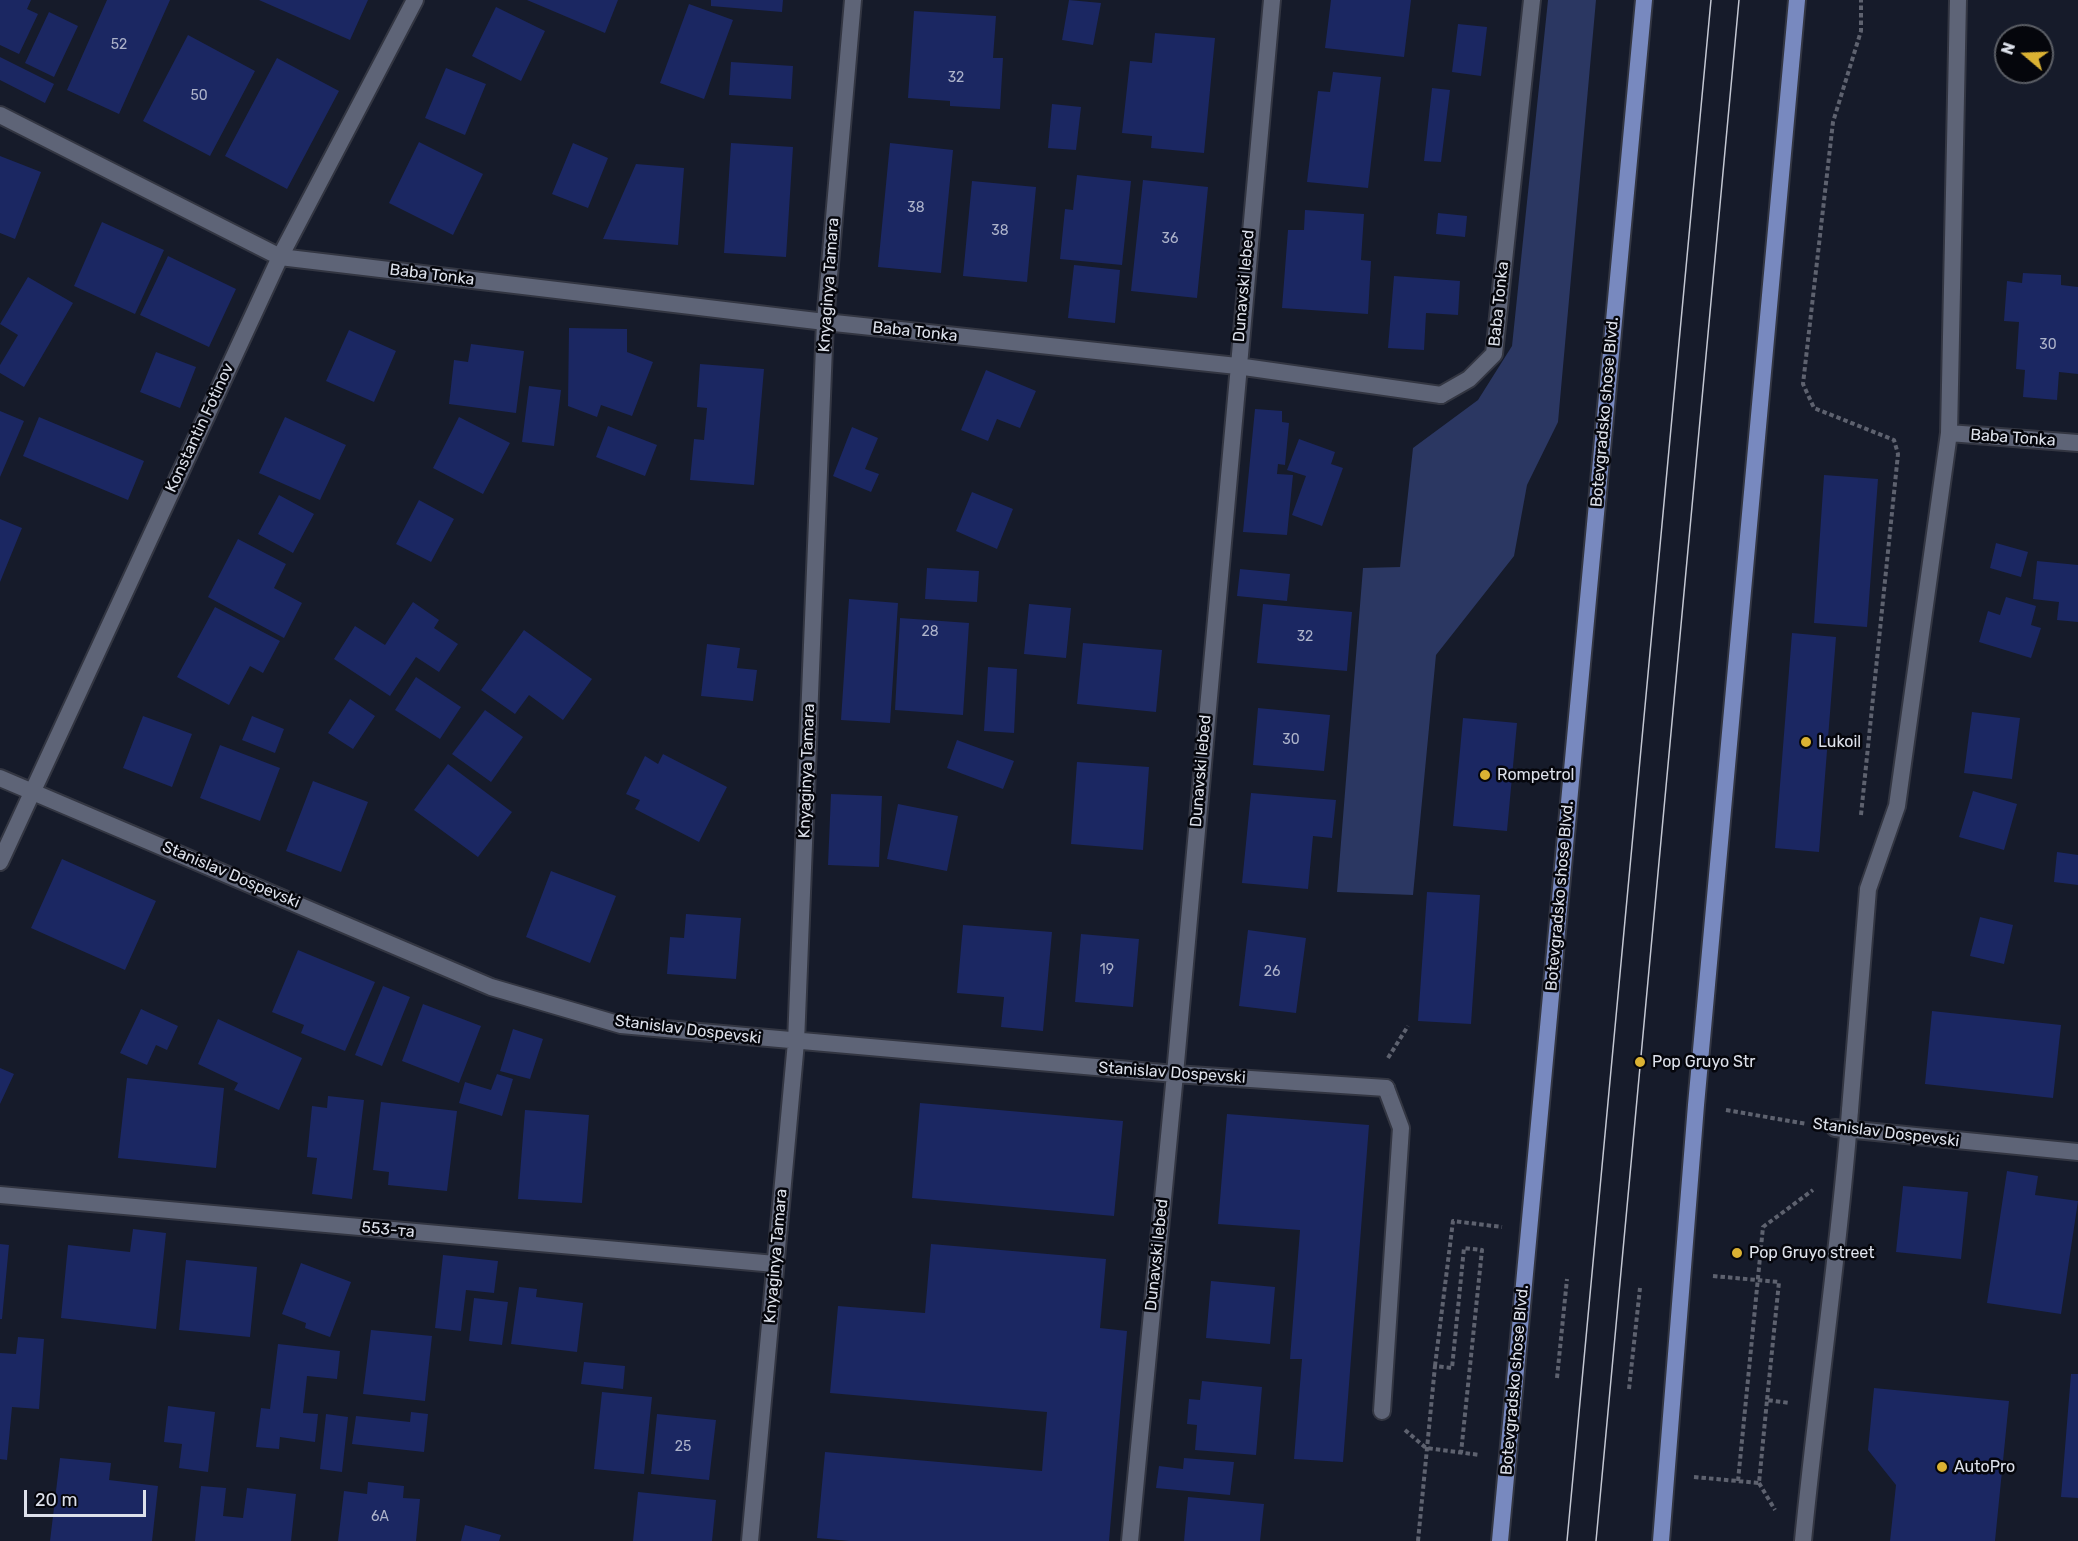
<!DOCTYPE html>
<meta charset="utf-8">
<style>
body{margin:0}
#map{position:relative;width:2078px;height:1541px;overflow:hidden;background:#161b2a;font-family:Rubik,sans-serif}
canvas{display:block}
.north{position:absolute;left:1994px;top:24px;width:60px;height:60px;box-sizing:border-box;background:#05060c;border:2px solid #5b5e65;border-radius:50%;rotate:289deg;font-size:16px;font-weight:700;line-height:24px;text-align:center;color:#dde1eb}
.north::after{content:'';display:block;margin:auto;width:21px;height:27px;background:#dbb233;clip-path:polygon(50% 0,100% 100%,50% 72%,0 100%)}
.scale{position:absolute;left:24px;top:1490px;width:122px;height:27px;box-sizing:border-box;border:3px solid #dde1eb;border-top:0;padding-left:8px;font-size:18px;line-height:21px;white-space:nowrap;color:#dde1eb;-webkit-text-stroke:4px #05060c;paint-order:stroke}
</style>
<div id="map">
<canvas width="2078" height="1541"></canvas>
<div class="north">N</div>
<div class="scale">20 m</div>
</div>
<script>
const c = document.querySelector('canvas').getContext('2d');
c.lineJoin = 'round';
function fillPath(path, color) { c.fillStyle = color; c.fill(path, 'evenodd'); }
function strokePath(path, color, width, dash) { c.strokeStyle = color; c.lineWidth = width; c.lineCap = dash ? 'butt' : 'round'; c.setLineDash(dash || []); c.stroke(path); }
function label(font, color, halo, rows, align = 'center') {
  c.font = font + ' Rubik,sans-serif'; c.lineWidth = 5; c.setLineDash([]); c.textBaseline = 'middle'; c.strokeStyle = halo; c.fillStyle = color; for (const [text, x, y, turn = 0] of rows) {
    c.save(); c.translate(x, y); c.rotate((+turn || 0) * Math.PI / 180); c.textAlign = isNaN(turn) ? turn : align; if (halo) c.strokeText(text, 0, 0); c.fillText(text, 0, 0); c.restore();
  }
}
const green = new Path2D(`
 M 1548,0 L 1596,0 L 1558,422 L 1527,485 L 1514,556 L 1436,655 L 1413,895 L 1337,892 L 1363,568 L 1400,567 L 1413,448 L 1478,400 L 1512,346 Z`);
const building = new Path2D(`
 M 0,0 L 31,0 L 27,9 L 38,14 L 19,54 L 0,45 Z
 M 107,0 L 170,0 L 119,114 L 67,90 Z
 M 259,0 L 368,0 L 350,40 Z
 M 527,0 L 618,0 L 605,33 Z
 M 711,0 L 783,0 L 782,12 L 711,6 Z
 M 1069,0 L 1101,3 L 1093,45 L 1062,40 Z
 M 1331,0 L 1411,0 L 1404,57 L 1325,48 Z
 M 689,4 L 733,20 L 704,99 L 660,83 Z
 M 496,7 L 545,31 L 521,81 L 472,56 Z
 M 914,11 L 996,16 L 993,58 L 1003,58 L 1000,109 L 950,106 L 950,101 L 908,98 Z
 M 49,12 L 78,26 L 54,77 L 25,63 Z
 M 1458,24 L 1487,27 L 1481,76 L 1452,72 Z
 M 1155,33 L 1215,38 L 1204,153 L 1151,148 L 1152,136 L 1122,133 L 1130,61 L 1152,63 Z
 M 188,35 L 255,71 L 210,156 L 143,121 Z
 M 0,57 L 54,84 L 45,103 L 0,80 Z
 M 277,58 L 339,91 L 287,189 L 225,156 Z
 M 731,62 L 793,66 L 791,99 L 729,95 Z
 M 446,68 L 486,84 L 465,135 L 425,118 Z
 M 1333,72 L 1381,77 L 1368,188 L 1307,182 L 1318,91 L 1330,92 Z
 M 1432,88 L 1450,90 L 1441,162 L 1424,161 Z
 M 1052,104 L 1081,107 L 1076,150 L 1048,148 Z
 M 419,142 L 483,174 L 453,235 L 389,203 Z
 M 573,143 L 608,158 L 588,208 L 552,194 Z
 M 731,143 L 793,147 L 786,257 L 724,253 Z
 M 890,143 L 953,150 L 941,273 L 878,267 Z
 M 0,156 L 41,172 L 15,239 L 0,233 Z
 M 636,164 L 684,168 L 678,245 L 603,239 Z
 M 1077,175 L 1131,181 L 1122,265 L 1060,259 L 1065,209 L 1073,210 Z
 M 1143,180 L 1208,187 L 1197,298 L 1131,291 Z
 M 972,181 L 1036,187 L 1027,282 L 963,276 Z
 M 1305,210 L 1364,214 L 1361,260 L 1371,261 L 1368,314 L 1282,308 L 1288,230 L 1304,230 Z
 M 1438,213 L 1467,216 L 1465,237 L 1436,234 Z
 M 102,222 L 164,250 L 135,314 L 74,286 Z
 M 168,256 L 236,289 L 209,347 L 140,315 Z
 M 1074,265 L 1120,270 L 1115,323 L 1068,318 Z
 M 2023,273 L 2061,275 L 2061,285 L 2078,287 L 2078,374 L 2059,372 L 2057,400 L 2023,397 L 2025,370 L 2016,369 L 2019,322 L 2004,321 L 2007,281 L 2022,283 Z
 M 1394,276 L 1460,281 L 1458,315 L 1426,313 L 1424,350 L 1388,348 Z
 M 28,277 L 73,303 L 24,387 L 0,373 L 0,365 L 18,335 L 0,324 Z
 M 569,328 L 627,329 L 627,352 L 653,362 L 632,416 L 601,405 L 597,417 L 568,406 Z
 M 349,330 L 396,351 L 374,402 L 326,381 Z
 M 471,344 L 524,351 L 516,413 L 449,404 L 454,360 L 468,362 Z
 M 156,352 L 196,367 L 180,408 L 140,392 Z
 M 700,364 L 764,369 L 754,485 L 690,480 L 694,439 L 704,440 L 707,408 L 697,407 Z
 M 986,370 L 1036,391 L 1020,428 L 997,419 L 988,441 L 961,430 Z
 M 529,386 L 561,390 L 554,446 L 522,442 Z
 M 1255,409 L 1282,411 L 1282,422 L 1289,423 L 1285,465 L 1278,464 L 1277,474 L 1293,475 L 1287,535 L 1243,532 Z
 M 0,411 L 24,421 L 0,477 Z
 M 39,417 L 144,461 L 128,500 L 23,456 Z
 M 285,417 L 346,445 L 320,500 L 259,473 Z
 M 459,417 L 510,443 L 483,494 L 433,468 Z
 M 608,426 L 657,445 L 645,476 L 596,457 Z
 M 852,427 L 878,438 L 865,469 L 879,474 L 871,492 L 833,476 Z
 M 1299,439 L 1335,452 L 1331,464 L 1343,468 L 1322,526 L 1292,515 L 1306,476 L 1287,470 Z
 M 1824,475 L 1878,479 L 1867,627 L 1814,623 Z
 M 972,492 L 1013,509 L 997,549 L 956,531 Z
 M 279,495 L 314,514 L 293,553 L 258,534 Z
 M 419,500 L 454,519 L 431,562 L 396,544 Z
 M 0,519 L 22,528 L 0,582 Z
 M 238,539 L 286,564 L 274,588 L 302,603 L 284,638 L 208,597 Z
 M 1996,543 L 2028,552 L 2021,577 L 1990,568 Z
 M 2037,561 L 2078,565 L 2078,622 L 2057,620 L 2059,602 L 2033,599 Z
 M 927,568 L 979,571 L 977,602 L 925,599 Z
 M 1240,569 L 1290,574 L 1287,601 L 1237,596 Z
 M 2006,597 L 2036,606 L 2031,625 L 2041,628 L 2031,658 L 1979,642 L 1988,611 L 2000,615 Z
 M 849,599 L 898,603 L 890,723 L 841,720 Z
 M 413,602 L 439,620 L 434,628 L 458,644 L 439,672 L 416,657 L 390,696 L 334,659 L 355,626 L 385,645 Z
 M 1029,604 L 1071,608 L 1066,658 L 1024,654 Z
 M 1263,604 L 1352,612 L 1347,671 L 1257,663 Z
 M 215,607 L 280,641 L 263,673 L 250,666 L 229,705 L 177,677 Z
 M 900,618 L 969,623 L 963,715 L 895,710 Z
 M 524,630 L 592,679 L 563,720 L 529,695 L 515,714 L 481,690 Z
 M 1792,633 L 1836,637 L 1819,852 L 1775,848 Z
 M 1083,643 L 1162,650 L 1156,712 L 1077,704 Z
 M 707,644 L 740,648 L 737,668 L 757,670 L 753,701 L 701,696 Z
 M 988,667 L 1017,669 L 1014,733 L 984,731 Z
 M 416,677 L 461,707 L 440,739 L 395,710 Z
 M 350,699 L 375,716 L 353,749 L 328,733 Z
 M 1258,708 L 1330,715 L 1324,771 L 1253,765 Z
 M 485,710 L 523,737 L 491,782 L 452,754 Z
 M 1972,712 L 2020,718 L 2012,779 L 1964,773 Z
 M 143,716 L 192,734 L 172,787 L 123,768 Z
 M 252,716 L 284,729 L 275,753 L 242,740 Z
 M 1463,718 L 1517,723 L 1507,831 L 1453,826 Z
 M 957,740 L 1014,761 L 1003,789 L 947,768 Z
 M 220,745 L 280,768 L 260,821 L 200,798 Z
 M 663,754 L 727,787 L 699,842 L 635,809 L 640,800 L 626,794 L 645,756 L 658,764 Z
 M 1077,762 L 1149,767 L 1143,850 L 1071,844 Z
 M 448,764 L 512,812 L 478,857 L 414,810 Z
 M 313,781 L 368,802 L 341,872 L 286,851 Z
 M 1973,791 L 2017,804 L 2004,850 L 1959,837 Z
 M 1251,793 L 1336,800 L 1332,838 L 1313,836 L 1308,889 L 1242,883 Z
 M 831,794 L 882,796 L 879,867 L 828,865 Z
 M 898,804 L 958,816 L 947,871 L 887,859 Z
 M 2057,852 L 2078,855 L 2078,885 L 2054,882 Z
 M 62,859 L 156,901 L 125,970 L 31,928 Z
 M 551,871 L 616,896 L 590,963 L 526,937 Z
 M 1427,892 L 1480,895 L 1471,1024 L 1418,1021 Z
 M 686,914 L 741,918 L 736,979 L 667,974 L 670,937 L 684,938 Z
 M 1980,917 L 2013,925 L 2004,964 L 1970,956 Z
 M 963,925 L 1052,932 L 1043,1031 L 1001,1027 L 1004,997 L 957,993 Z
 M 1248,930 L 1306,938 L 1296,1013 L 1239,1006 Z
 M 1081,934 L 1139,939 L 1133,1007 L 1075,1002 Z
 M 298,950 L 375,982 L 345,1051 L 301,1033 L 304,1025 L 272,1012 Z
 M 383,986 L 410,997 L 382,1066 L 355,1055 Z
 M 423,1004 L 481,1026 L 459,1083 L 402,1061 Z
 M 141,1009 L 178,1026 L 167,1050 L 156,1045 L 147,1065 L 120,1053 Z
 M 1932,1011 L 2061,1025 L 2053,1098 L 1925,1084 Z
 M 218,1019 L 302,1058 L 279,1110 L 234,1090 L 238,1083 L 198,1064 Z
 M 513,1029 L 543,1039 L 530,1079 L 500,1071 Z
 M 0,1068 L 14,1074 L 0,1104 Z
 M 497,1074 L 513,1079 L 502,1116 L 459,1103 L 465,1082 L 491,1090 Z
 M 127,1078 L 224,1088 L 216,1168 L 118,1158 Z
 M 328,1096 L 364,1100 L 352,1199 L 312,1194 L 317,1158 L 307,1157 L 312,1106 L 327,1108 Z
 M 381,1102 L 457,1111 L 447,1191 L 388,1185 L 389,1172 L 373,1170 Z
 M 920,1103 L 1123,1121 L 1114,1216 L 912,1198 Z
 M 525,1110 L 589,1115 L 582,1203 L 518,1199 Z
 M 1227,1114 L 1369,1125 L 1343,1462 L 1294,1459 L 1302,1359 L 1290,1359 L 1300,1230 L 1218,1224 Z
 M 2007,1171 L 2038,1176 L 2035,1195 L 2078,1201 L 2061,1314 L 1987,1303 Z
 M 1903,1186 L 1968,1192 L 1961,1259 L 1896,1252 Z
 M 133,1229 L 166,1233 L 156,1329 L 61,1318 L 68,1245 L 130,1252 Z
 M 0,1244 L 9,1245 L 2,1319 L 0,1319 Z
 M 931,1244 L 1106,1259 L 1100,1328 L 1127,1331 L 1109,1541 L 849,1541 L 817,1538 L 825,1452 L 1042,1471 L 1047,1412 L 830,1393 L 838,1306 L 925,1313 Z
 M 443,1255 L 498,1261 L 494,1293 L 466,1290 L 461,1331 L 435,1328 Z
 M 186,1260 L 257,1267 L 250,1337 L 179,1330 Z
 M 301,1263 L 351,1282 L 330,1337 L 305,1328 L 306,1323 L 282,1314 Z
 M 1211,1281 L 1275,1287 L 1270,1344 L 1206,1338 Z
 M 519,1287 L 537,1289 L 536,1297 L 583,1303 L 577,1352 L 511,1344 Z
 M 474,1298 L 508,1302 L 502,1345 L 469,1341 Z
 M 371,1330 L 432,1336 L 425,1401 L 363,1394 Z
 M 18,1337 L 44,1339 L 39,1409 L 12,1407 L 7,1460 L 0,1459 L 0,1353 L 16,1354 Z
 M 278,1344 L 340,1351 L 337,1379 L 307,1376 L 303,1413 L 318,1414 L 315,1442 L 280,1437 L 279,1449 L 256,1447 L 261,1408 L 270,1409 Z
 M 584,1362 L 625,1366 L 623,1389 L 581,1384 Z
 M 2071,1374 L 2078,1374 L 2078,1498 L 2061,1497 Z
 M 1202,1381 L 1262,1387 L 1256,1455 L 1195,1450 L 1197,1425 L 1187,1424 L 1189,1399 L 1200,1400 Z
 M 1874,1388 L 2009,1401 L 1995,1541 L 1890,1541 L 1896,1485 L 1868,1450 Z
 M 602,1392 L 652,1397 L 644,1474 L 594,1469 Z
 M 168,1406 L 215,1412 L 208,1472 L 179,1468 L 182,1444 L 164,1442 Z
 M 411,1412 L 428,1414 L 424,1452 L 352,1444 L 356,1416 L 410,1422 Z
 M 326,1414 L 348,1417 L 342,1472 L 320,1469 Z
 M 657,1414 L 716,1420 L 709,1480 L 651,1474 Z
 M 60,1458 L 111,1463 L 109,1480 L 158,1486 L 152,1541 L 50,1541 Z
 M 1184,1458 L 1234,1462 L 1230,1495 L 1156,1488 L 1159,1466 L 1183,1469 Z
 M 368,1482 L 404,1486 L 403,1498 L 420,1499 L 416,1541 L 338,1541 L 344,1491 L 367,1494 Z
 M 201,1486 L 226,1488 L 223,1516 L 243,1518 L 247,1488 L 296,1494 L 291,1541 L 195,1541 Z
 M 638,1492 L 716,1500 L 712,1541 L 633,1541 Z
 M 1188,1497 L 1264,1504 L 1260,1541 L 1184,1541 Z
 M 465,1525 L 501,1535 L 499,1541 L 461,1541 Z`);
const path = new Path2D(`
 M 1861,815 L 1898,454 L 1894,440 L 1814,408 L 1803,384 L 1833,122 L 1861,31 L 1861,0
 M 1388,1058 L 1408,1026
 M 1726,1110 L 1807,1124
 M 1713,1276 L 1779,1282 L 1767,1400
 M 1435,1366 L 1453,1221 L 1502,1227
 M 1557,1378 L 1567,1279
 M 1629,1389 L 1640,1288
 M 1405,1430 L 1426,1448 L 1480,1455
 M 1694,1477 L 1759,1483 L 1767,1400 L 1790,1403
 M 1738,1481 L 1763,1227 L 1813,1190
 M 1759,1483 L 1775,1510
 M 1418,1541 L 1435,1366 L 1452,1368 L 1464,1248 L 1482,1250 L 1461,1453`);
const service = new Path2D(`
 M 1441,395 L 1469,379 L 1494,354 L 1532,0
 M 1382,1411 L 1401,1128 L 1386,1088
 M 1803,1541 C 1817,1397 1839,1254 1850,1110`);
const minor = new Path2D(`
 M 0,115 L 280,257 L 825,322 L 1237,366 L 1441,395
 M 1949,433 L 2078,443
 M 0,778 L 491,987 L 621,1025 L 1175,1074 L 1386,1088
 M 0,862 L 280,257 L 415,0
 M 1850,1110 L 1868,889 L 1897,806 L 1949,433 L 1958,0
 M 1835,1128 L 2078,1152
 M 0,1195 L 775,1264
 M 750,1541 L 796,1042 L 825,322 L 853,0
 M 1130,1541 L 1175,1074 L 1272,0`);
const primary = new Path2D(`
 M 1500,1541 L 1644,0
 M 1661,1541 L 1696,1105 L 1797,0`);
const tram = new Path2D(`
 M 1567,1541 L 1711,0
 M 1596,1541 L 1739,0`);
const markers = [
 [1806,742,6,"#dbb233"],
 [1485,775,6,"#dbb233"],
 [1640,1062,6,"#dbb233"],
 [1737,1253,6,"#dbb233"],
 [1942,1467,6,"#dbb233"]
];
const numberNames = [
 ["52",119,45],
 ["32",956,78],
 ["50",199,96],
 ["38",916,208],
 ["38",1000,231],
 ["36",1170,239],
 ["30",2048,345],
 ["28",930,632],
 ["32",1305,637],
 ["30",1291,740],
 ["19",1107,970],
 ["26",1272,972],
 ["25",683,1447],
 ["6А",380,1517]
];
const streetNames = [
 ["Baba Tonka",432,275,7],
 ["Knyaginya Tamara",829,285,-86],
 ["Dunavski lebed",1244,286,-85],
 ["Baba Tonka",1499,304,-84],
 ["Baba Tonka",915,332,6],
 ["Botevgradsko shose Blvd.",1605,412,-85],
 ["Konstantin Fotinov",200,428,-65],
 ["Baba Tonka",2013,438,4],
 ["Knyaginya Tamara",807,771,-88],
 ["Dunavski lebed",1201,771,-85],
 ["Stanislav Dospevski",231,875,23],
 ["Botevgradsko shose Blvd.",1560,896,-85],
 ["Stanislav Dospevski",688,1030,7],
 ["Stanislav Dospevski",1172,1073,4],
 ["Stanislav Dospevski",1886,1133,7],
 ["553-та",388,1230,5],
 ["Dunavski lebed",1157,1255,-84],
 ["Knyaginya Tamara",776,1256,-85],
 ["Botevgradsko shose Blvd.",1515,1380,-85]
];
const poiNames = [
 ["Lukoil",1818,742],
 ["Rompetrol",1497,775],
 ["Pop Gruyo Str",1652,1062],
 ["Pop Gruyo street",1749,1253],
 ["AutoPro",1954,1467]
];
fillPath(green, '#2b3762');
fillPath(building, '#1b2762');
strokePath(service, '#333642', 20);
strokePath(minor, '#333642', 20);
strokePath(primary, '#333642', 20);
strokePath(path, '#5e626f', 4, [4.5, 3]);
strokePath(service, '#5e6477', 16);
strokePath(minor, '#5e6477', 16);
strokePath(primary, '#7889bf', 16);
strokePath(tram, '#c4c8d3', 1.5);
for (const [x, y, r, color] of markers) { const dot = new Path2D(); dot.arc(x, y, r, 0, 2 * Math.PI); c.fillStyle = color; c.fill(dot); strokePath(dot, '#05060c', 2); }
label('14px', '#acb2c9', null, numberNames);
label('16px', '#dde1eb', '#05060c', streetNames);
label('16px', '#dde1eb', '#05060c', poiNames, 'left');
</script>
